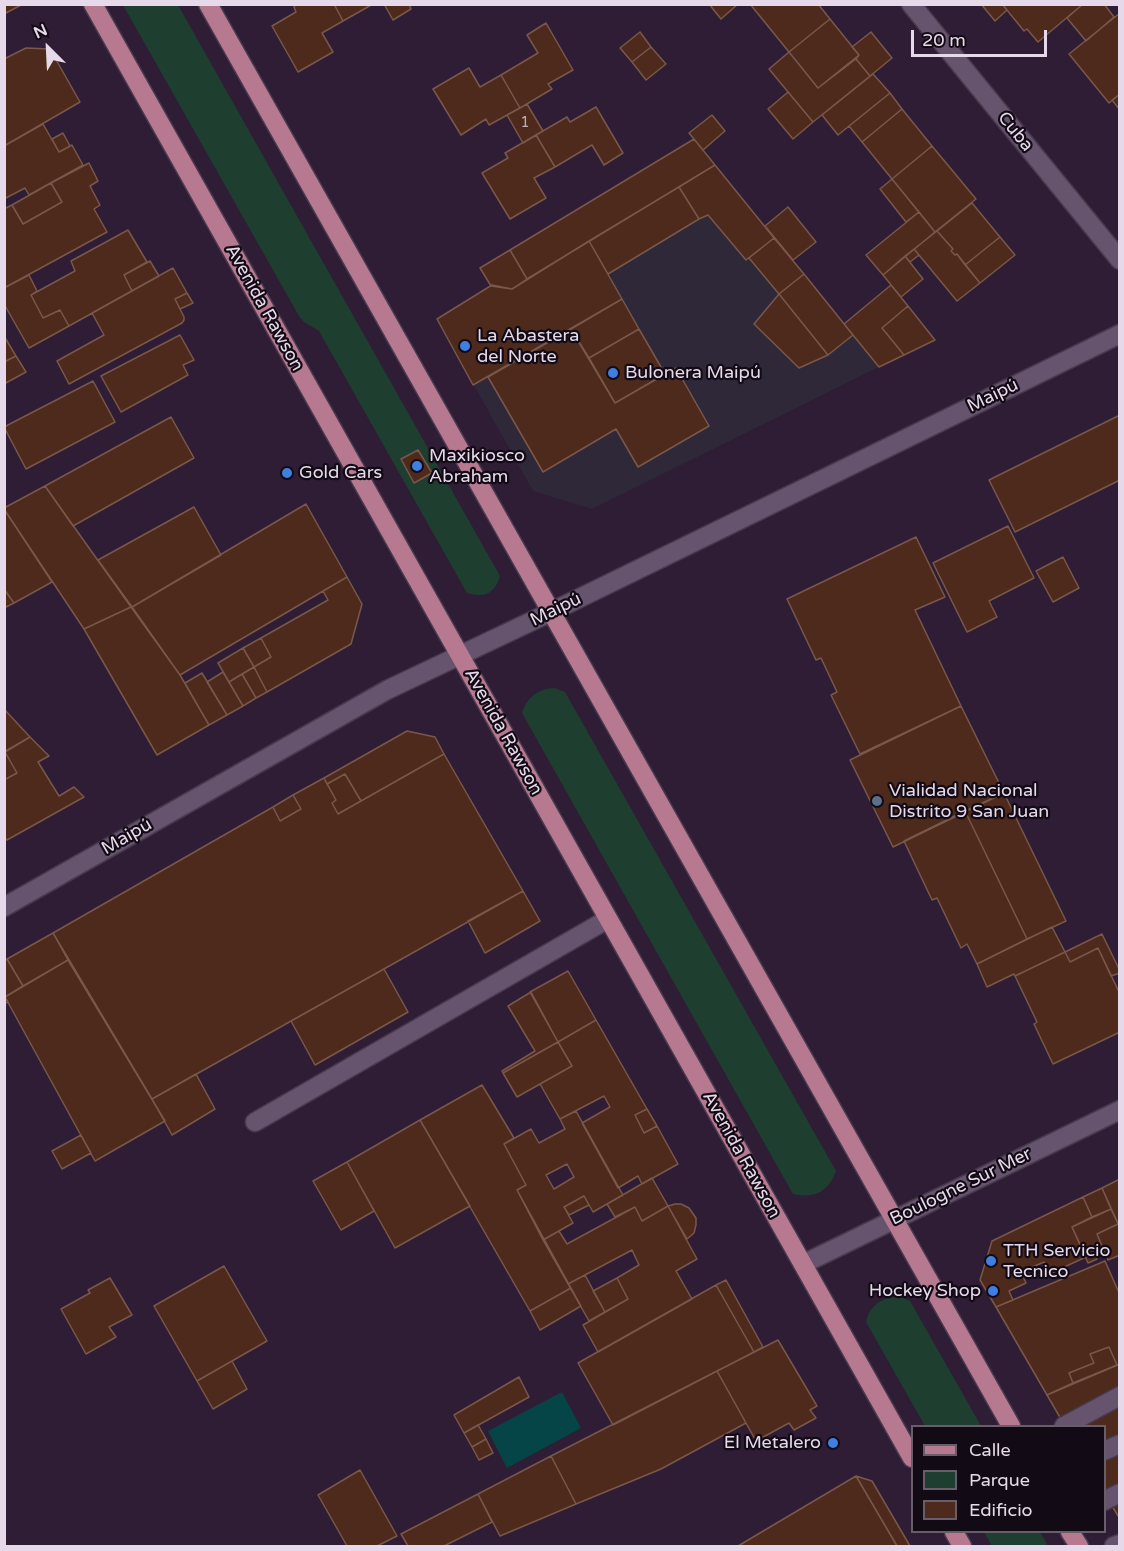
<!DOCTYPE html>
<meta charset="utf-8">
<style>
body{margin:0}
#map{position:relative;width:1124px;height:1551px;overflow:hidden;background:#2e1d35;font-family:"Varela Round",sans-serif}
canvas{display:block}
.frame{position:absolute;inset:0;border:6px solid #e6daea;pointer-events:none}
.legend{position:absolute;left:911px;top:1425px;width:195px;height:108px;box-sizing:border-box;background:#120b15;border:2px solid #675e6a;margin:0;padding:8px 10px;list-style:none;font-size:18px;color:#e6daea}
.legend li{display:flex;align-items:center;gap:12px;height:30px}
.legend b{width:30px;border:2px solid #675e6a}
.north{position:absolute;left:18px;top:18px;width:60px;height:60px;-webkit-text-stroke:4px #120b15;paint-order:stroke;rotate:336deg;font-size:16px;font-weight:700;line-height:24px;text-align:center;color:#e6daea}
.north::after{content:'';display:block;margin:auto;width:21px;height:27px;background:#e6daea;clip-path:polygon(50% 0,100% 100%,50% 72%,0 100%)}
.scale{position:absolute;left:911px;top:30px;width:136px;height:27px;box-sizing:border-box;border:3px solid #e6daea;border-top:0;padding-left:8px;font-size:18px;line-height:21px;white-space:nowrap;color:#e6daea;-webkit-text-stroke:4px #120b15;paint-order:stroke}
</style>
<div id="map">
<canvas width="1124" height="1551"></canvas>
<div class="frame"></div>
<ul class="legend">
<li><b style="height:8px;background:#b67990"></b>Calle</li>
<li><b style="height:16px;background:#1e3f30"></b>Parque</li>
<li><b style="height:16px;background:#4d2a1c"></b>Edificio</li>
</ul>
<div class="north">N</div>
<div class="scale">20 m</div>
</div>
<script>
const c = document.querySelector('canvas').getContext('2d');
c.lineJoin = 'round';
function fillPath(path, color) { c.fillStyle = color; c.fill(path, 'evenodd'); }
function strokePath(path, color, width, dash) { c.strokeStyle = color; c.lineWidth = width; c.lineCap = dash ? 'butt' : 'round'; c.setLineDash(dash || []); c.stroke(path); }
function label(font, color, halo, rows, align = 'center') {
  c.font = font + ' "Varela Round",sans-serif'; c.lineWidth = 4.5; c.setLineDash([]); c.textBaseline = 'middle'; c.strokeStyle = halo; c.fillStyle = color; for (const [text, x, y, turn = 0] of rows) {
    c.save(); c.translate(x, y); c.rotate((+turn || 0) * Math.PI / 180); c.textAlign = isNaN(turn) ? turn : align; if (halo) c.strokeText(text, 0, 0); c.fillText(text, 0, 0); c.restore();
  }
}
const commercial = new Path2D(`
 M 715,165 L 879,367 L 592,509 L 533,491 L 437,319 L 492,285 L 512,288 Z`);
const green = new Path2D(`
 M 123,5 L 178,5 L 500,576 C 495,594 484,598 467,593 L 319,331 L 304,322 L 299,316 Z
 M 554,688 L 565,692 L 836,1171 C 829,1191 815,1199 793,1194 L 522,713 C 527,697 538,689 554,688 Z
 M 891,1297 L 903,1298 L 910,1301 L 981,1426 L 925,1426 L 866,1322 C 869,1308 877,1301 891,1297 Z
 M 984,1532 L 1040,1532 L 1048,1546 L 992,1546 Z`);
const water = new Path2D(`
 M 562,1392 L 581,1428 L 507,1468 L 488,1431 Z`);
const building = new Path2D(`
 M 4,4 L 23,4 L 4,14 Z
 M 297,4 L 334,4 L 343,21 L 322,33 L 333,52 L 298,72 L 272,26 L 296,12 L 294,7 Z
 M 334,4 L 373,4 L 343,21 Z
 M 384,4 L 409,4 L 411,9 L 393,20 Z
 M 709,4 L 738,4 L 721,19 Z
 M 750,4 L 818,4 L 830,19 L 789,52 Z
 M 981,4 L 1002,4 L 1007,10 L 995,21 Z
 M 1002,4 L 1083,4 L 1038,42 L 1027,29 L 1024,31 Z
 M 1083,4 L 1104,4 L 1114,17 L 1086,41 L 1067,18 Z
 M 1120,13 L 1120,94 L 1109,103 L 1069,54 Z
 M 830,19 L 859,55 L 818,88 L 789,52 Z
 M 546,23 L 573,70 L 548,84 L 552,89 L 520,108 L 501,75 L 538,53 L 527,35 Z
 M 640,32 L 651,47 L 632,62 L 620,48 Z
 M 871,32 L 892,58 L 870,76 L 856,59 L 859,55 L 852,47 Z
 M 651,47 L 666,64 L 646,80 L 632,62 Z
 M 26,48 L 50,49 L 80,102 L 4,146 L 4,59 Z
 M 789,52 L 818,88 L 856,59 L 870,76 L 813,122 L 769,69 Z
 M 469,68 L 480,87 L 501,75 L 520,108 L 489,125 L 486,119 L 461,135 L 433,89 Z
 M 873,74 L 890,93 L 838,135 L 822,115 Z
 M 788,92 L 813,122 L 793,139 L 768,109 Z
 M 890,93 L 902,109 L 862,142 L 849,126 Z
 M 1120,94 L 1120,110 L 1112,100 Z
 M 527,104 L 543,131 L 523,143 L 507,115 Z
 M 596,107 L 623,153 L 604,165 L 592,145 L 555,167 L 536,135 L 567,117 L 570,122 Z
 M 902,109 L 932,146 L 892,179 L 862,142 Z
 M 712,115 L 725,131 L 703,150 L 689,133 Z
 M 43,124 L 59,152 L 72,145 L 83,165 L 29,195 L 25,188 L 4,199 L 4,146 Z
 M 63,133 L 70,146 L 59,152 L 52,139 Z
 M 536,135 L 555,167 L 534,178 L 546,198 L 510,219 L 482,173 L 508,158 L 505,153 Z
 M 694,139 L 715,165 L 527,279 L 510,250 Z
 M 932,146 L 976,199 L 935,232 L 892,179 Z
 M 89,163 L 98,181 L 90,186 L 100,205 L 94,209 L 107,232 L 4,288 L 4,209 L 12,205 L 23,224 L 62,202 L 51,183 Z
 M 715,165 L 774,238 L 746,260 L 708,215 L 699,219 L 679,187 Z
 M 892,179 L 919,212 L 906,222 L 880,189 Z
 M 51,183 L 62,202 L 23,224 L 12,205 Z
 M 679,187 L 699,219 L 608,274 L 589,241 Z
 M 972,203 L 1000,237 L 965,265 L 957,254 L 955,255 L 951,251 L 953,249 L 937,231 Z
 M 788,207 L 816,242 L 793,260 L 765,226 Z
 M 919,212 L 935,232 L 883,275 L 866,255 Z
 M 128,230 L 147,262 L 124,275 L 132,291 L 69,326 L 60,310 L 43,318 L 31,295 L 75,271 L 71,261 Z
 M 937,231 L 953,249 L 951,251 L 955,255 L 957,254 L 980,283 L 957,301 L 914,249 Z
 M 1000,237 L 1015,255 L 980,283 L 965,265 Z
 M 774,238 L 804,274 L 779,294 L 749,258 Z
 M 589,241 L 622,299 L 473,385 L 437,319 L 492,285 L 512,289 Z
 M 914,249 L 919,255 L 910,262 L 905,256 Z
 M 510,250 L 527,279 L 512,289 L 491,286 L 480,268 Z
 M 905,256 L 923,279 L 901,297 L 883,275 Z
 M 150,261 L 159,276 L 132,291 L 124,275 Z
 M 173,268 L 187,293 L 175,299 L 184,317 L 184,320 L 182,323 L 69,384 L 57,361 L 104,335 L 92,313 Z
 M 804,274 L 853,335 L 828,355 L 779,294 Z
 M 29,275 L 37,291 L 31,295 L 43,318 L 60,310 L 69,326 L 29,348 L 4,304 L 4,288 Z
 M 891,285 L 908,306 L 882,328 L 904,355 L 879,367 L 844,324 Z
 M 187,293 L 193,303 L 180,309 L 175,299 Z
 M 779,294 L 828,355 L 799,368 L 754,324 Z
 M 622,299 L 639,329 L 589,358 L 571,329 Z
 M 908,306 L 935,340 L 904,355 L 882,328 Z
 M 571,329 L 615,403 L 676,368 L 709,426 L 638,467 L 616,429 L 543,472 L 488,377 Z
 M 639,329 L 665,374 L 615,403 L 589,358 Z
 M 180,335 L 194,360 L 183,365 L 188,375 L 121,412 L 101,376 Z
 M 4,336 L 16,356 L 4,362 Z
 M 16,356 L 26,372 L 4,384 L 4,362 Z
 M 93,381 L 115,422 L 26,469 L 4,427 Z
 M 1120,415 L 1120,480 L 1015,532 L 989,480 Z
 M 171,417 L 194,458 L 73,526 L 45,486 Z
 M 418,450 L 432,473 L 414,483 L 401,459 Z
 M 45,486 L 131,607 L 84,629 L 4,509 L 4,508 Z
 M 306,504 L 347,577 L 180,675 L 132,607 Z
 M 194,507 L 221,555 L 132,607 L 98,560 Z
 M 4,509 L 52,582 L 14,603 L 4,589 Z
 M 1008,526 L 1034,578 L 989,601 L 997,617 L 967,632 L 933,563 Z
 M 916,537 L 945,597 L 915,610 L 961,706 L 860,754 L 831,695 L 837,692 L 821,658 L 816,660 L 787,599 Z
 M 1063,557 L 1079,588 L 1053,602 L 1036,571 Z
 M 347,577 L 362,604 L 351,644 L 267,692 L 254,667 L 271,657 L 261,638 L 328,600 L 323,591 Z
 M 4,589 L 14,603 L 4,608 Z
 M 131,607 L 180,675 L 209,725 L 157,755 L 84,629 Z
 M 261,638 L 271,657 L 254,667 L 243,648 Z
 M 243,648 L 254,667 L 229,682 L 218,663 Z
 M 254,667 L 267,692 L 256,698 L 242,674 Z
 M 223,672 L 243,706 L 227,715 L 207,682 Z
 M 202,673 L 227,715 L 209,725 L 185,683 Z
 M 242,674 L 256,698 L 243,706 L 229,682 Z
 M 961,706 L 1004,793 L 893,847 L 850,760 Z
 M 4,709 L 30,737 L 4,752 Z
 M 407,731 L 435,737 L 444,754 L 361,801 L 345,774 L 327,784 L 324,778 Z
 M 30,737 L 49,756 L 38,762 L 59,796 L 74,787 L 84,797 L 7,840 L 4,837 L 4,780 L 17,773 L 5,752 Z
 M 5,752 L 17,773 L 4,780 L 4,752 Z
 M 444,754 L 523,891 L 152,1099 L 53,933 L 273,807 L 280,821 L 301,809 L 293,795 L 324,778 L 336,800 L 332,803 L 338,814 Z
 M 345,774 L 361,801 L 338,814 L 332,803 L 336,800 L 327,784 Z
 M 1004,793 L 1066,921 L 1027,939 L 965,811 Z
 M 293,795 L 301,809 L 280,821 L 273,807 Z
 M 965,811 L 1027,939 L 977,964 L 967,944 L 961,948 L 937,898 L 932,900 L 904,841 Z
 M 523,891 L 540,921 L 485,953 L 468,921 Z
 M 1052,927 L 1065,952 L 1015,976 L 1014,974 L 987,987 L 977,964 Z
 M 53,933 L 68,960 L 23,986 L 7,959 Z
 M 1102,934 L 1120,971 L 1120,973 L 1111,976 L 1098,948 L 1070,962 L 1065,952 Z
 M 1098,948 L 1120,994 L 1120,1032 L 1053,1064 L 1034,1024 L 1037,1022 L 1015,976 L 1065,952 L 1070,962 Z
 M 7,959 L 23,986 L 5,997 L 8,1002 L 4,1004 L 4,961 Z
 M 68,960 L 165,1121 L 95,1161 L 5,997 Z
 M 384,969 L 408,1012 L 315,1065 L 291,1021 Z
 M 568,971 L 596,1020 L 558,1042 L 530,992 Z
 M 531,992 L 558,1042 L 503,1073 L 502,1071 L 535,1051 L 508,1006 Z
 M 596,1020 L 647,1109 L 635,1115 L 644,1133 L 657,1126 L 678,1164 L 642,1184 L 638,1176 L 618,1188 L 582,1123 L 610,1107 L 604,1096 L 560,1119 L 540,1084 L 572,1066 L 558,1042 Z
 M 558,1042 L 572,1066 L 517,1097 L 503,1073 Z
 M 196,1074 L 215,1109 L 172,1135 L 152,1099 Z
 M 482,1085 L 514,1138 L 504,1144 L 526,1185 L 517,1190 L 571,1288 L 530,1311 L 420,1120 Z
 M 647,1109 L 657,1126 L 644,1133 L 635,1115 Z
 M 576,1111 L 623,1195 L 593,1212 L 584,1196 L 564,1207 L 573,1223 L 543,1240 L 517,1190 L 526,1185 L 504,1144 L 531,1129 L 539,1143 L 565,1129 L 560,1119 ZM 567,1164 L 574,1177 L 554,1189 L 546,1175 Z
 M 420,1120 L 470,1206 L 395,1248 L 347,1162 Z
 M 81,1135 L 91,1153 L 62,1169 L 52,1151 Z
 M 347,1162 L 374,1211 L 341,1230 L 313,1181 Z
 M 652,1178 L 668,1206 L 642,1221 L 635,1207 L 615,1217 L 607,1204 Z
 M 1120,1179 L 1120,1228 L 1102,1188 Z
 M 1102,1188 L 1111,1209 L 1092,1217 L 1083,1197 Z
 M 584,1196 L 589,1205 L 569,1215 L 564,1207 Z
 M 1083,1197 L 1092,1217 L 1072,1227 L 1086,1257 L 1049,1274 L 1044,1262 L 1021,1272 L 1026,1283 L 1009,1291 L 1013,1300 L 996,1307 L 980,1280 L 992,1241 Z
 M 675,1204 L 681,1204 L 689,1208 L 696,1218 L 696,1225 L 694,1233 L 687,1239 L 668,1206 Z
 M 668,1206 L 697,1259 L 676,1271 L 692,1299 L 598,1352 L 583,1325 L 628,1299 L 617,1278 L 639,1265 L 632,1250 L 568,1284 L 543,1240 L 559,1231 L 567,1244 L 635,1207 L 642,1221 Z
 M 1111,1209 L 1118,1224 L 1097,1234 L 1102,1246 L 1093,1250 L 1097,1259 L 1088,1263 L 1072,1227 Z
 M 1118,1224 L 1120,1228 L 1120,1255 L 1108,1260 L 1097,1234 Z
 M 1105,1261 L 1120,1295 L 1120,1364 L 1117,1365 L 1109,1347 L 1090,1354 L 1094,1363 L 1069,1373 L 1073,1383 L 1047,1395 L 996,1307 Z
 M 224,1266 L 267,1341 L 197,1381 L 154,1306 Z
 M 585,1275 L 605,1312 L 589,1321 L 568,1284 Z
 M 110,1278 L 132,1315 L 109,1327 L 116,1337 L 86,1354 L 61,1309 L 90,1293 L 88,1290 Z
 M 617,1278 L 628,1299 L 605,1312 L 593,1291 Z
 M 726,1280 L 763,1347 L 754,1352 L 716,1285 Z
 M 716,1285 L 754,1352 L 613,1425 L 578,1363 Z
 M 571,1288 L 581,1306 L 540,1330 L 530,1311 Z
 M 778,1340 L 817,1406 L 810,1410 L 816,1418 L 794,1430 L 789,1423 L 756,1441 L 717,1371 Z
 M 1109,1347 L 1117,1365 L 1073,1383 L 1069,1373 L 1094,1363 L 1090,1354 Z
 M 232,1361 L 247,1389 L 213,1409 L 197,1381 Z
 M 1120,1364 L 1120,1519 L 1104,1493 L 1104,1426 L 1065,1426 L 1047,1395 Z
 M 717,1371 L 746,1423 L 661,1469 L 576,1504 L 551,1456 Z
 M 519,1377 L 529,1397 L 464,1433 L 454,1415 Z
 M 478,1425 L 486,1439 L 472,1447 L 464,1433 Z
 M 486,1439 L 493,1453 L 479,1460 L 472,1447 Z
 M 551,1456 L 576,1504 L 500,1536 L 478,1494 Z
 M 360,1470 L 397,1536 L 377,1546 L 347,1546 L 318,1495 Z
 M 856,1476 L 897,1546 L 738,1546 Z
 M 856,1476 L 872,1481 L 910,1546 L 897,1546 Z
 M 478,1494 L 492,1522 L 444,1546 L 408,1546 L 401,1534 Z`);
const minor = new Path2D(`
 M 911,4 L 1120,260
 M 4,907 L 387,690 L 551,612 L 1120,334
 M 255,1122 L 608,919
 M 803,1264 L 1120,1110
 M 1064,1426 L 1120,1396
 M 1104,1451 L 1120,1444
 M 1104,1501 L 1120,1493
 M 1114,1546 L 1120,1544`);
const major = new Path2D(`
 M 93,4 L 912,1458
 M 208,4 L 1011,1426
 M 954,1532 L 962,1546
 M 1070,1532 L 1079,1546`);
const markers = [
 [465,346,6,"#3f7fe0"],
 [613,373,6,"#3f7fe0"],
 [417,466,6,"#3f7fe0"],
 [287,473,6,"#3f7fe0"],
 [877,801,6,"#5c6f8a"],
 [991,1261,6,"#3f7fe0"],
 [993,1291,6,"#3f7fe0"],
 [833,1443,6,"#3f7fe0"]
];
const numberNames = [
 ["1",525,123]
];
const streetNames = [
 ["Cuba",1015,132,51],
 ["Avenida Rawson",264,308,61],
 ["Maipú",993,396,-26],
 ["Maipú",556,610,-26],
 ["Avenida Rawson",503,732,61],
 ["Maipú",127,837,-30],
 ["Avenida Rawson",741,1155,61],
 ["Boulogne Sur Mer",961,1187,-26]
];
const poiNames = [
 ["La Abastera",477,336],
 ["del Norte",477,357],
 ["Bulonera Maipú",625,373],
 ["Maxikiosco",429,456],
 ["Abraham",429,477],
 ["Gold Cars",299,473],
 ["Vialidad Nacional",889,791],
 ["Distrito 9 San Juan",889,812],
 ["TTH Servicio",1003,1251],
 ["Tecnico",1003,1272],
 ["Hockey Shop",981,1291,"right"],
 ["El Metalero",821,1443,"right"]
];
fillPath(commercial, '#2f2838');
fillPath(green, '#1e3f30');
fillPath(water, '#054548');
fillPath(building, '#4d2a1c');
strokePath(building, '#79584b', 1.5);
strokePath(minor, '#48394d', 21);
strokePath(major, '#48394d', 21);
strokePath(minor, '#66536e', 18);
strokePath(major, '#b67990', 18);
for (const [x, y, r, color] of markers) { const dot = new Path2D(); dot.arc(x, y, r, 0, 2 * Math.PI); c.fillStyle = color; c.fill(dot); strokePath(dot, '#120b15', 2); }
label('15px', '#c0aeb6', null, numberNames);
label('18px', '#e6daea', '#120b15', streetNames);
label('18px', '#e6daea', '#120b15', poiNames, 'left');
</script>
